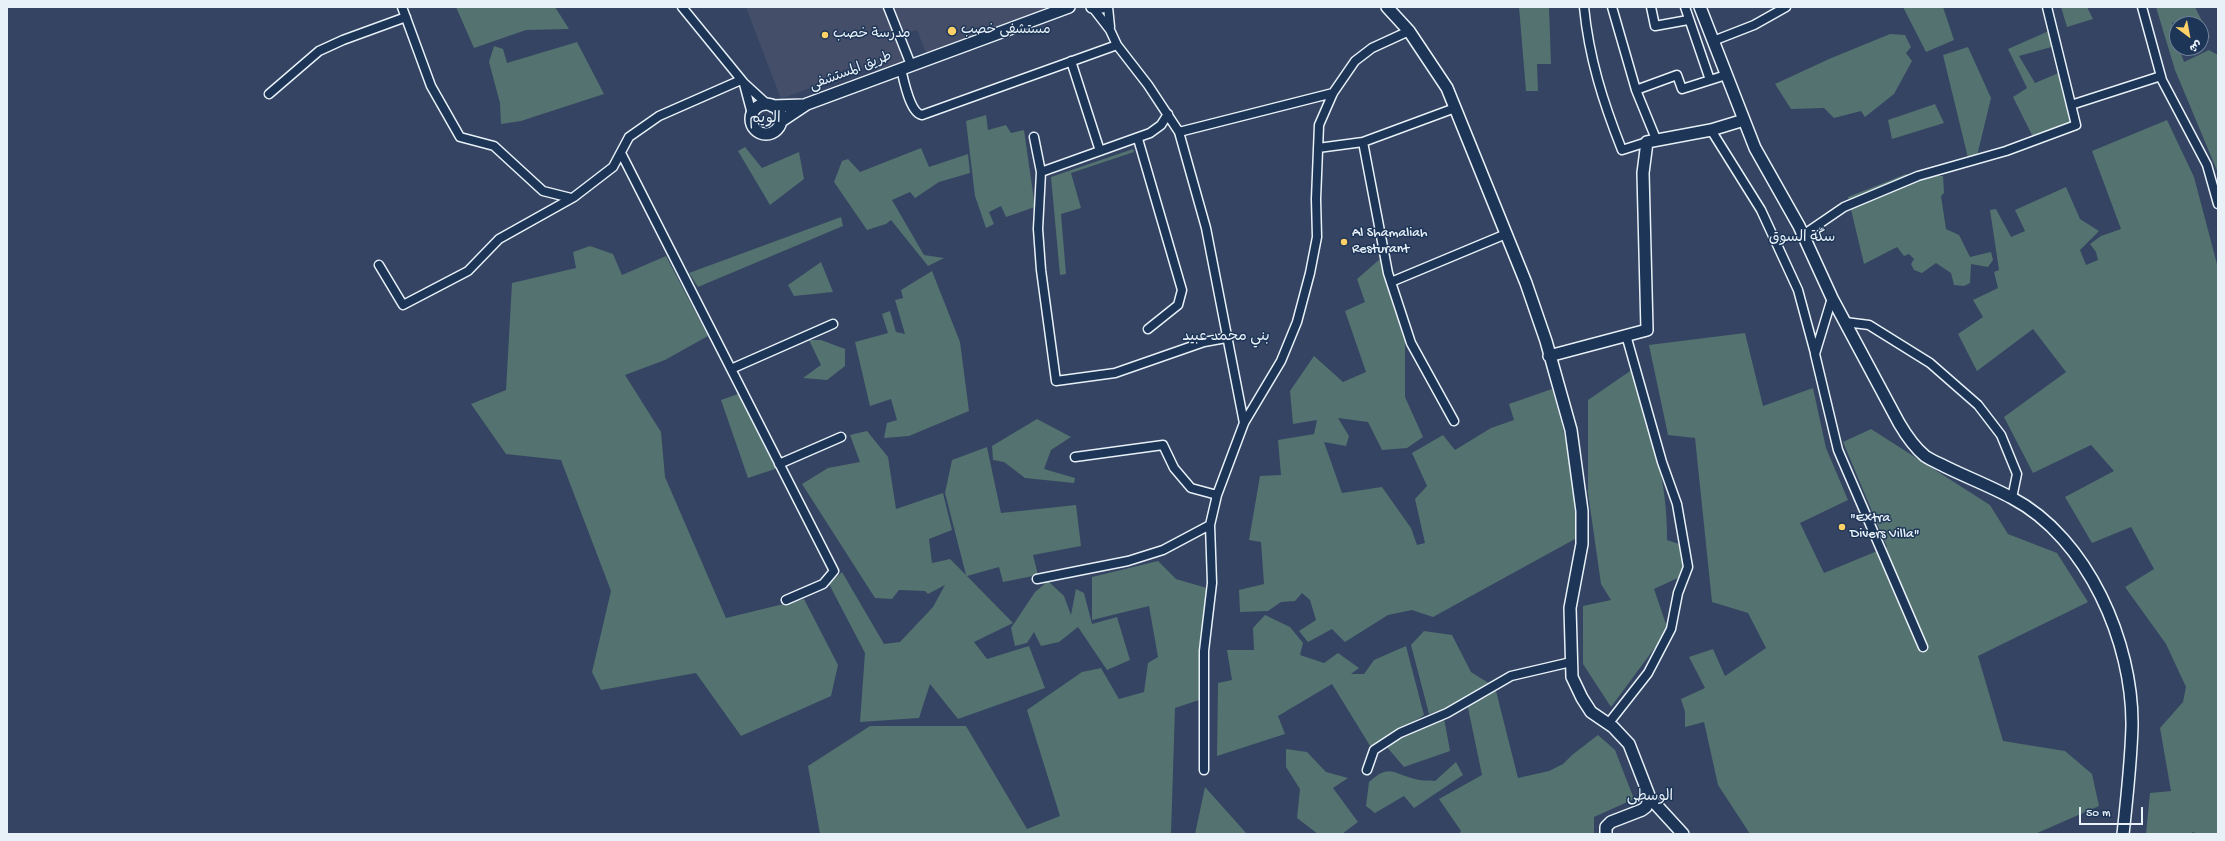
<!DOCTYPE html>
<meta charset="utf-8">
<style>
body{margin:0}
#map{position:relative;width:2225px;height:841px;overflow:hidden;background:#344462;font-family:"Gochi Hand","Playpen Sans Arabic",sans-serif}
canvas{display:block}
.frame{position:absolute;inset:0;border:8px solid #e8f1f8;pointer-events:none}
.north{position:absolute;left:2169px;top:16px;width:40px;height:40px;box-sizing:border-box;background:#1d3557;border:1px solid #6e8097;border-radius:50%;rotate:148deg;font-size:11px;font-weight:700;line-height:16px;text-align:center;color:#e8f1f8}
.north::after{content:'';display:block;margin:auto;width:14px;height:18px;background:#ffd166;clip-path:polygon(50% 0,100% 100%,50% 72%,0 100%)}
.scale{position:absolute;left:2079px;top:807px;width:64px;height:18px;box-sizing:border-box;border:2px solid #e8f1f8;border-top:0;padding-left:5px;font-size:12px;line-height:14px;white-space:nowrap;color:#e8f1f8;-webkit-text-stroke:3px #1d3557;paint-order:stroke}
</style>
<div id="map">
<canvas width="2225" height="841"></canvas>
<div class="frame"></div>
<div class="north">ش</div>
<div class="scale">50 m</div>
</div>
<script>
const c = document.querySelector('canvas').getContext('2d');
c.lineJoin = 'round';
function fillPath(path, color) { c.fillStyle = color; c.fill(path, 'evenodd'); }
function strokePath(path, color, width, dash) { c.strokeStyle = color; c.lineWidth = width; c.lineCap = dash ? 'butt' : 'round'; c.setLineDash(dash || []); c.stroke(path); }
function label(font, color, halo, rows, align = 'center') {
  c.font = font + ' "Gochi Hand","Playpen Sans Arabic",sans-serif'; c.lineWidth = 3; c.setLineDash([]); c.textBaseline = 'middle'; c.strokeStyle = halo; c.fillStyle = color; for (const [text, x, y, turn = 0] of rows) {
    c.save(); c.translate(x, y); c.rotate((+turn || 0) * Math.PI / 180); c.textAlign = isNaN(turn) ? turn : align; if (halo) c.strokeText(text, 0, 0); c.fillText(text, 0, 0); c.restore();
  }
}
const built = new Path2D(`
 M 746,7 L 883,7 L 904,63 L 878,74 L 874,64 L 781,99 Z
 M 893,7 L 1050,7 L 926,53 L 917,30 L 905,34 Z`);
const green = new Path2D(`
 M 456,7 L 555,7 L 569,29 L 526,30 L 474,48 Z
 M 1519,7 L 1549,7 L 1551,64 L 1537,64 L 1538,91 L 1526,91 Z
 M 1903,7 L 1943,7 L 1954,40 L 1926,52 Z
 M 2061,7 L 2087,7 L 2093,19 L 2067,27 Z
 M 2156,7 L 2195,7 L 2210,37 L 2203,39 L 2201,24 L 2194,24 L 2190,18 L 2172,23 L 2177,40 L 2177,48 L 2179,48 L 2184,62 L 2209,50 L 2218,55 L 2218,173 L 2175,70 Z
 M 2051,30 L 2055,46 L 2019,56 L 2035,83 L 2061,72 L 2072,122 L 2034,139 L 2013,97 L 2027,88 L 2008,49 Z
 M 1890,34 L 1905,35 L 1911,47 L 1906,53 L 1912,61 L 1894,94 L 1865,117 L 1861,111 L 1834,118 L 1824,108 L 1791,109 L 1775,84 L 1829,59 Z
 M 577,42 L 604,94 L 521,121 L 501,124 L 500,103 L 489,62 L 494,46 L 503,49 L 507,63 Z
 M 1968,47 L 1991,98 L 1977,156 L 1969,162 L 1943,55 Z
 M 1935,104 L 1944,123 L 1892,139 L 1888,120 Z
 M 986,115 L 988,130 L 1006,125 L 1011,133 L 1024,130 L 1035,207 L 1006,217 L 1001,206 L 989,212 L 994,224 L 986,228 L 975,196 L 966,121 Z
 M 2167,120 L 2194,177 L 2218,268 L 2218,834 L 2195,834 L 2194,832 L 2188,834 L 2146,834 L 2150,793 L 2171,791 L 2160,728 L 2183,702 L 2186,687 L 2166,644 L 2125,587 L 2154,569 L 2131,527 L 2092,543 L 2065,497 L 2114,471 L 2091,445 L 2033,473 L 2004,417 L 2066,372 L 2033,329 L 1977,371 L 1958,334 L 1983,317 L 1973,300 L 1998,288 L 1994,272 L 1999,270 L 1990,210 L 1996,209 L 2011,237 L 2025,231 L 2015,210 L 2066,187 L 2080,219 L 2099,231 L 2080,250 L 2086,265 L 2098,260 L 2096,252 L 2090,244 L 2101,236 L 2121,229 L 2092,151 Z
 M 745,147 L 762,168 L 799,152 L 804,179 L 770,205 L 738,151 Z
 M 921,148 L 929,167 L 968,154 L 970,173 L 939,182 L 915,198 L 910,192 L 892,200 L 924,255 L 944,258 L 928,266 L 891,220 L 886,224 L 867,230 L 834,182 L 842,161 L 848,159 L 860,172 Z
 M 1133,149 L 1134,152 L 1071,173 L 1081,208 L 1061,214 L 1066,274 L 1060,275 L 1051,177 Z
 M 1906,174 L 1910,176 L 1883,195 L 1925,176 L 1943,176 L 1944,193 L 1941,196 L 1946,229 L 1959,235 L 1970,257 L 1991,252 L 1993,260 L 1988,267 L 1971,264 L 1970,283 L 1964,286 L 1954,285 L 1951,273 L 1936,263 L 1922,273 L 1914,270 L 1911,264 L 1914,259 L 1909,254 L 1904,256 L 1897,247 L 1864,264 L 1848,197 Z
 M 841,217 L 843,226 L 698,287 L 689,273 Z
 M 590,246 L 613,254 L 622,275 L 666,256 L 708,336 L 665,360 L 625,375 L 661,432 L 665,477 L 726,618 L 804,599 L 838,665 L 831,696 L 741,736 L 696,673 L 601,690 L 592,672 L 611,591 L 561,460 L 506,454 L 471,404 L 506,390 L 512,283 L 576,268 L 573,252 Z
 M 1380,259 L 1405,329 L 1405,397 L 1423,437 L 1407,448 L 1382,450 L 1368,422 L 1338,418 L 1349,436 L 1346,446 L 1324,442 L 1342,493 L 1382,487 L 1411,528 L 1417,545 L 1425,543 L 1415,499 L 1427,486 L 1412,453 L 1443,435 L 1455,450 L 1491,428 L 1514,420 L 1509,404 L 1552,389 C 1567,438 1577,487 1575,539 L 1433,617 L 1412,610 L 1388,615 L 1345,642 L 1332,629 L 1308,642 L 1299,631 L 1316,620 L 1310,600 L 1302,593 L 1295,601 L 1281,602 L 1268,611 L 1240,612 L 1239,590 L 1264,584 L 1261,542 L 1249,540 L 1260,476 L 1281,475 L 1278,440 L 1314,434 L 1317,420 L 1293,424 L 1290,391 L 1314,356 L 1343,382 L 1366,372 L 1345,311 L 1365,302 L 1357,279 Z
 M 821,262 L 833,292 L 794,296 L 788,285 Z
 M 932,271 L 960,342 L 969,411 L 909,436 L 884,438 L 887,423 L 897,420 L 891,399 L 870,406 L 855,342 L 888,333 L 882,314 L 890,311 L 896,332 L 905,334 L 895,300 L 903,298 L 901,290 Z
 M 1745,333 L 1763,406 L 1813,388 L 1826,448 L 1848,500 L 1800,523 L 1824,573 L 1887,547 L 1843,442 L 1871,429 L 1990,505 L 2008,534 L 2057,553 L 2088,602 L 1978,656 L 2003,741 L 2065,751 L 2092,774 L 2099,806 L 2035,834 L 1750,834 L 1718,785 L 1704,722 L 1685,727 L 1685,712 L 1681,699 L 1705,688 L 1689,657 L 1713,649 L 1725,676 L 1766,648 L 1748,613 L 1712,602 L 1695,438 L 1668,435 L 1649,345 Z
 M 809,340 L 821,340 L 845,349 L 845,366 L 827,380 L 803,378 L 821,365 Z
 M 1633,369 C 1650,425 1668,481 1667,540 L 1682,545 L 1682,576 L 1654,589 L 1668,630 L 1611,707 L 1583,664 L 1583,606 L 1611,600 L 1601,584 L 1588,493 L 1588,400 Z
 M 741,393 L 778,468 L 748,478 L 721,400 Z
 M 1037,419 L 1071,437 L 1051,450 L 1044,469 L 1075,478 L 1074,483 L 1025,478 L 1004,462 L 993,460 L 992,446 Z
 M 867,431 L 888,457 L 896,509 L 943,493 L 952,530 L 929,539 L 932,563 L 950,559 L 966,575 L 945,493 L 952,460 L 987,447 L 1001,513 L 1076,505 L 1081,546 L 1033,555 L 1038,575 L 1003,582 L 999,567 L 967,576 L 1013,623 L 974,642 L 987,659 L 1029,646 L 1045,688 L 958,719 L 930,684 L 919,718 L 860,722 L 865,653 L 829,584 L 842,572 L 884,644 L 900,642 L 933,607 L 945,585 L 928,594 L 925,591 L 899,590 L 892,599 L 875,598 L 802,484 L 828,468 L 860,462 L 850,435 Z
 M 1158,561 L 1176,579 L 1210,589 L 1205,698 L 1175,708 L 1171,834 L 820,834 L 808,766 L 870,726 L 966,726 L 1027,829 L 1060,816 L 1027,710 L 1082,672 L 1101,668 L 1119,699 L 1144,692 L 1148,663 L 1158,657 L 1149,606 L 1092,620 L 1092,577 Z
 M 1048,581 L 1064,596 L 1071,615 L 1076,589 L 1084,593 L 1092,624 L 1117,617 L 1130,660 L 1107,670 L 1078,627 L 1059,642 L 1041,646 L 1034,632 L 1027,643 L 1015,646 L 1011,628 L 1035,592 Z
 M 1265,615 L 1290,627 L 1303,643 L 1300,655 L 1324,663 L 1338,653 L 1359,668 L 1351,674 L 1364,674 L 1374,660 L 1406,646 L 1424,715 L 1372,749 L 1332,684 L 1278,716 L 1285,734 L 1217,756 L 1218,683 L 1232,680 L 1227,650 L 1254,650 L 1253,628 Z
 M 1424,631 L 1452,635 L 1471,672 L 1495,687 L 1518,778 L 1549,771 L 1563,764 L 1572,755 L 1598,735 L 1615,750 L 1634,799 L 1594,817 L 1594,834 L 1459,834 L 1461,831 L 1439,799 L 1482,775 L 1467,703 L 1429,714 L 1411,645 Z
 M 1444,718 L 1450,751 L 1404,767 L 1386,746 Z
 M 1286,749 L 1307,752 L 1326,772 L 1348,778 L 1333,788 L 1358,822 L 1342,834 L 1318,834 L 1297,818 L 1300,789 L 1286,767 Z
 M 1456,762 L 1463,775 L 1414,808 L 1404,796 L 1375,813 L 1366,806 L 1369,782 C 1390,763 1393,774 1415,779 C 1421,781 1428,780 1435,781 Z
 M 1205,787 L 1247,834 L 1195,834 Z`);
const street = new Path2D(`
 M 402,7 L 431,86 L 460,137 L 494,146 L 543,191 L 571,198
 M 682,7 L 744,83 L 768,105
 M 888,7 L 911,65
 M 1108,7 L 1110,27
 M 1584,7 C 1589,58 1603,102 1622,150 L 1647,142
 M 1612,7 L 1636,90 L 1656,139
 M 1651,7 L 1655,26 L 1688,20
 M 1685,7 L 1710,80
 M 2142,7 L 2162,80 L 2207,165 L 2218,204
 M 1093,8 L 1110,30 L 1117,45 L 1148,85 L 1179,132 L 1206,228 L 1244,423
 M 1713,41 L 1754,25 L 1786,7
 M 1071,61 L 1100,151
 M 901,69 C 904,81 910,113 922,115 L 1117,45
 M 744,84 L 752,114
 M 1636,90 L 1677,75 L 1682,89 L 1726,75
 M 269,94 L 319,51 L 343,40 L 406,17
 M 2071,105 L 2161,76
 M 1711,130 L 1761,210 L 1798,290 L 1815,353
 M 1179,132 L 1333,93
 M 1034,137 L 1041,172 L 1038,229 L 1041,270 L 1056,381 L 1115,373 L 1204,342 L 1226,338
 M 1138,139 L 1182,290 L 1178,305 L 1148,329
 M 1363,142 L 1388,273 L 1411,343 L 1454,421
 M 1318,148 L 1363,142 L 1455,108
 M 621,153 L 834,571 L 823,584 L 786,600
 M 1041,172 L 1150,133 L 1161,125 L 1168,114
 M 1803,235 L 1844,207 L 1918,176 L 2006,151 L 2076,125 L 2047,7
 M 379,265 L 403,305 L 468,271 L 499,239 L 574,197 L 613,167 L 629,137 L 659,116 L 741,80
 M 1391,282 L 1506,234
 M 1832,298 L 1815,354 L 1838,450 L 1923,647
 M 1845,322 L 1869,325 L 1930,363 L 1978,405 L 2001,435 L 2017,474 L 2012,498
 M 731,369 L 833,324
 M 1075,457 L 1163,445 L 1174,468 L 1191,488 L 1217,495
 M 779,464 L 841,437
 M 1037,579 L 1128,561 L 1163,550 L 1210,525 L 1217,495 L 1244,423 L 1281,361 L 1297,322 L 1310,273 L 1317,237 L 1316,199 L 1319,125 L 1333,93 L 1355,61 L 1372,48 L 1409,31
 M 1608,724 L 1648,673 L 1671,629 L 1678,593 L 1688,567 L 1677,504 L 1662,462 L 1626,335
 M 1204,770 L 1204,651 L 1212,583 L 1210,525
 M 1367,770 L 1374,750 L 1400,733 L 1447,713 L 1511,676 L 1571,662`);
const secondary = new Path2D(`
 M 1092,7 L 1102,7
 M 1387,7 L 1409,31 L 1447,88 L 1526,283 L 1546,341 L 1571,430 L 1582,511 L 1582,544 L 1570,608 L 1572,677 L 1582,698 L 1591,712 L 1613,727 L 1629,744 L 1650,798 L 1683,834
 M 1700,7 L 1755,148 L 1799,226 L 1832,298 L 1899,423 C 1906,435 1914,447 1925,456 C 1931,460 1938,463 1944,466 C 1966,477 1990,486 2012,498 C 2088,538 2133,643 2132,726 C 2131,762 2127,798 2123,834
 M751 119a15 15 0 1 1 30 0a15 15 0 1 1-30 0Z
 M 772,106 L 804,105
 M 780,122 L 807,104 L 1069,7
 M 1549,356 L 1647,330 L 1643,173 L 1647,142 L 1711,130 L 1744,120
 M 1606,834 L 1606,827 L 1611,822 L 1642,810 L 1646,807 L 1650,798`);
const markers = [
 [952,31,5,"#ffd166"],
 [825,35,4,"#ffd166"],
 [1344,242,4,"#ffd166"],
 [1842,527,4,"#ffd166"]
];
const poiNames = [
 ["مستشفى خصب",961,31],
 ["مدرسة خصب",833,35],
 ["Al Shamaliah",1352,234],
 ["Resturant",1352,250],
 ["\"Extra",1850,519],
 ["Divers Villa\"",1850,535]
];
const streetNames = [
 ["طريق المستشفى",851,72,-21]
];
const neighbourhoodNames = [
 ["الويم",765,120],
 ["سكّة السوق",1802,239],
 ["بني محمد عبيد",1226,338],
 ["الوسطى",1650,798]
];
fillPath(built, '#444e69');
fillPath(green, '#547270');
strokePath(street, '#e8f1f8', 11);
strokePath(secondary, '#e8f1f8', 14);
strokePath(street, '#1d3557', 8);
strokePath(secondary, '#1d3557', 11);
for (const [x, y, r, color] of markers) { const dot = new Path2D(); dot.arc(x, y, r, 0, 2 * Math.PI); c.fillStyle = color; c.fill(dot); strokePath(dot, '#1d3557', 1.5); }
label('14px', '#e8f1f8', '#1d3557', poiNames, 'left');
label('14px', '#e8f1f8', '#1d3557', streetNames);
label('15px', '#e8f1f8', '#1d3557', neighbourhoodNames);
</script>
